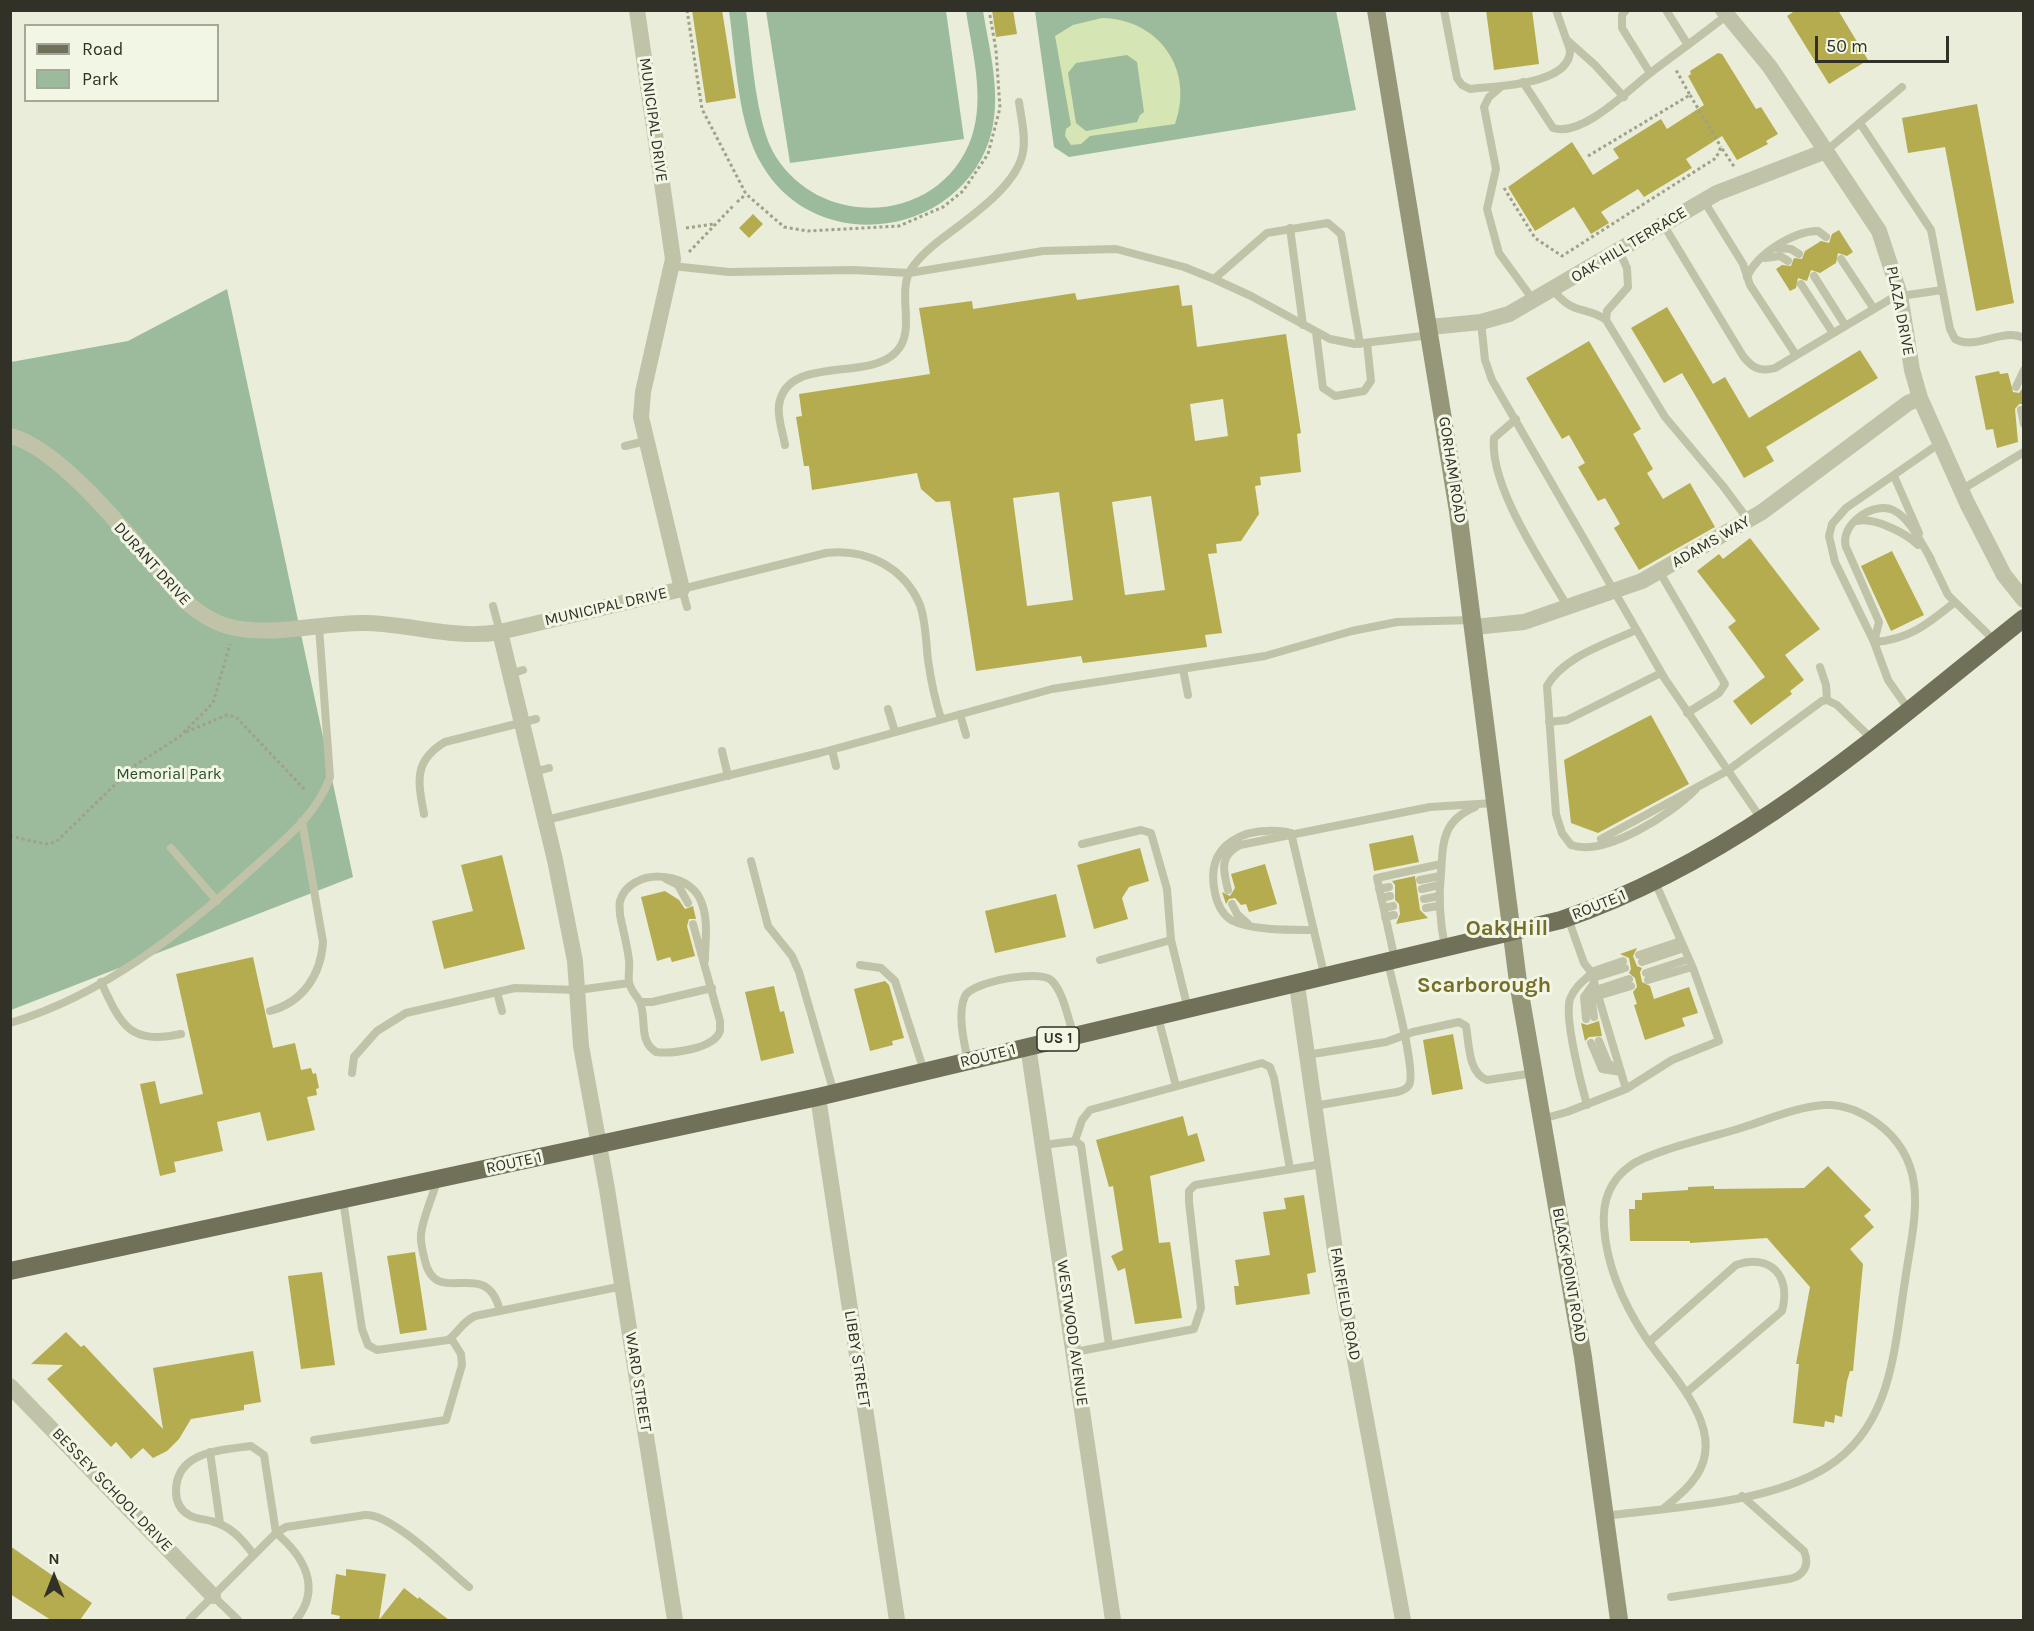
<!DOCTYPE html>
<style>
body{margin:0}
#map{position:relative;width:2034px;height:1631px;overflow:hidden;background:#e9edda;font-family:Karla,sans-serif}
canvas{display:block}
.frame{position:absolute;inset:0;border:12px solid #313127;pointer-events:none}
.legend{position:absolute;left:24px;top:24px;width:195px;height:78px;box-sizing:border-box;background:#f2f6e5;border:2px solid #a5a799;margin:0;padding:8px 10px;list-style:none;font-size:18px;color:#313127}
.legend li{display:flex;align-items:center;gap:12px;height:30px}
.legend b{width:30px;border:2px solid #a5a799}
.north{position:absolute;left:24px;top:1547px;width:60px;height:60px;-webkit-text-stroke:4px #f2f6e5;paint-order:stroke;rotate:0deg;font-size:16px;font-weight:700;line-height:24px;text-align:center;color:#313127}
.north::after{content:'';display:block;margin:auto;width:21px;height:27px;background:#313127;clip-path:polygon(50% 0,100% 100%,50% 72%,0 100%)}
.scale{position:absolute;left:1815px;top:36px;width:134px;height:27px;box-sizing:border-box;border:3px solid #313127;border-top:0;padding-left:8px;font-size:18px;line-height:21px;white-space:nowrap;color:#313127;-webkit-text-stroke:4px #f2f6e5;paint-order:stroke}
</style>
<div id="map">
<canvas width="2034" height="1631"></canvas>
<div class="frame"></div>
<ul class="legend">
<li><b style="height:8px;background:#71715a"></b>Road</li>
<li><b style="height:16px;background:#9cba9c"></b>Park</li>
</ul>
<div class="north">N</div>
<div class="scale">50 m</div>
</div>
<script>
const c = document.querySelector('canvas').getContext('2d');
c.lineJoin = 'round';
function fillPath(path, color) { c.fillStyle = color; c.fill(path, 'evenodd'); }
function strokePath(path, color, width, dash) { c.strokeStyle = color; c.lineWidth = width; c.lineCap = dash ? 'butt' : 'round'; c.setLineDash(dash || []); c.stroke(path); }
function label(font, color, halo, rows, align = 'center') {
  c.font = font + ' Karla,sans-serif'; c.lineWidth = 6; c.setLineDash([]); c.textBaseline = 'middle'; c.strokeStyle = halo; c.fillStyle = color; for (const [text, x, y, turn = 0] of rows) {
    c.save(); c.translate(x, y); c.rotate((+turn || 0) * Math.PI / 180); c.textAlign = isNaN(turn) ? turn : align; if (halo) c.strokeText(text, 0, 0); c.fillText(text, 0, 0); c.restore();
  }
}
const green = new Path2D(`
 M 729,11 L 746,11 C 752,51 755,124 776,157 C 824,232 943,223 972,136 C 985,96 972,51 966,11 L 983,11 C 990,53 1003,99 989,141 C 955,239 815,256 762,165 C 737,124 736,58 729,11 Z
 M 766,11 L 946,11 L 964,139 L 790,163 Z
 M 1035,11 L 1336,11 L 1356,110 L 1069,157 L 1054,147 Z
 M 227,289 L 353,877 L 11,1010 L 11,362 L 128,341 Z`);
const sand = new Path2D(`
 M 1102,18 C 1159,19 1195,70 1175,124 L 1090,136 L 1081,144 L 1071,145 L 1065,136 L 1066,129 L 1071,125 L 1055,36 L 1073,25 ZM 1127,55 L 1137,62 L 1144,112 L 1140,115 L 1137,122 L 1086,131 L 1076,123 L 1068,73 L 1076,63 Z`);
const building = new Path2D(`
 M 692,10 L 722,10 L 736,98 L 706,103 Z
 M 992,10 L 1013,10 L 1017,34 L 996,37 Z
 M 1486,10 L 1532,10 L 1539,64 L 1494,70 Z
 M 1796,10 L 1838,10 L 1868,60 L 1829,84 L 1787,16 Z
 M 1718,53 L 1722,54 L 1756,109 L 1761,107 L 1778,134 L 1766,141 L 1768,144 L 1737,160 L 1722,136 L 1686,159 L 1692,168 L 1644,197 L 1638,189 L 1601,212 L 1609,223 L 1591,234 L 1574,207 L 1535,231 L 1508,187 L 1572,142 L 1593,175 L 1619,158 L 1613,149 L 1661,119 L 1667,129 L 1704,105 L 1688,76 L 1691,74 L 1690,71 Z
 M 1977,104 L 2014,303 L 1976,311 L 1945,147 L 1908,153 L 1902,118 Z
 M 753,214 L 763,224 L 749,238 L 739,228 Z
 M 1839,230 L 1853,252 L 1847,256 L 1838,253 L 1836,263 L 1820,273 L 1811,270 L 1807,281 L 1798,278 L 1796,288 L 1790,291 L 1776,269 L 1782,265 L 1791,266 L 1794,258 L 1802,259 L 1805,251 L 1821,241 L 1829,243 L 1832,234 Z
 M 1179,285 L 1182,306 L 1192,305 L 1197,347 L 1286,334 L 1301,433 L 1297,434 L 1301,472 L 1260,477 L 1261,485 L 1255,486 L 1259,514 L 1241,541 L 1216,544 L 1217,553 L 1208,554 L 1222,633 L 1205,635 L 1207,647 L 1083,663 L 1081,656 L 976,671 L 950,501 L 936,502 L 921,489 L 917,473 L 812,490 L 809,466 L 804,466 L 796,417 L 802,416 L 799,394 L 930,374 L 919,308 L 972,301 L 973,309 L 1075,293 L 1077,300 ZM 1223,399 L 1228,436 L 1195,441 L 1190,404 ZM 1059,492 L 1073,600 L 1027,606 L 1013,498 ZM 1151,496 L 1165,590 L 1125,595 L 1112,502 Z
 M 1667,307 L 1713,384 L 1725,377 L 1749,418 L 1860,350 L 1878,378 L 1766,447 L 1774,461 L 1744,478 L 1682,373 L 1664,383 L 1631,328 Z
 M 1589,341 L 1641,429 L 1633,434 L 1653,469 L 1647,473 L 1663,499 L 1690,483 L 1715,527 L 1639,570 L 1614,528 L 1620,524 L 1605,498 L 1598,501 L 1578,467 L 1585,463 L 1569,435 L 1562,439 L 1526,378 Z
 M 1999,371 L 2000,374 L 2008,373 L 2013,392 L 2019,393 L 2024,386 L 2024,404 L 2019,404 L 2015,409 L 2018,442 L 1997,448 L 1993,429 L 1986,430 L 1975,376 Z
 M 1750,538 L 1820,629 L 1785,655 L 1804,680 L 1790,691 L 1792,694 L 1751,725 L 1733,701 L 1765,677 L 1728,627 L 1736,621 L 1697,571 L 1719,554 L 1723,559 Z
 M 1892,551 L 1924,615 L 1891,631 L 1861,566 Z
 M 1651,715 L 1689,784 L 1598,833 L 1571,823 L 1564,760 Z
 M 1413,835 L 1419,862 L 1374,871 L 1369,844 Z
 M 1140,848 L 1149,881 L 1129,887 L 1122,898 L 1128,919 L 1094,929 L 1077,865 Z
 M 502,855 L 525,949 L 444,969 L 432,921 L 473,911 L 461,865 Z
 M 1265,864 L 1277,904 L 1249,912 L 1246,904 L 1241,905 L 1235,898 L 1229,899 L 1226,904 L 1222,892 L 1230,896 L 1235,888 L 1231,874 Z
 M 1415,876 L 1420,910 L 1428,918 L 1396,924 L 1400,914 L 1399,904 L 1395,900 L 1395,885 L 1392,881 Z
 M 665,891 L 679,900 L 685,909 L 693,906 L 696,919 L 689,919 L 687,926 L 695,956 L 672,962 L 670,957 L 657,961 L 641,897 Z
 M 1056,894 L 1066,937 L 995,953 L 985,911 Z
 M 1637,948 L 1633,956 L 1637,966 L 1642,968 L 1640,972 L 1642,982 L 1650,986 L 1654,999 L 1689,987 L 1698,1013 L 1682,1018 L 1685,1026 L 1645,1040 L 1634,1005 L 1637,1004 L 1633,992 L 1637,987 L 1635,978 L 1629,973 L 1631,969 L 1629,958 L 1620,954 Z
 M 253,957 L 273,1048 L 295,1043 L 301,1070 L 311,1068 L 313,1074 L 316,1073 L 319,1088 L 316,1089 L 317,1095 L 307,1097 L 315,1130 L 267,1141 L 260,1112 L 217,1122 L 223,1151 L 174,1162 L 176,1172 L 160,1176 L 140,1084 L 155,1081 L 160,1104 L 203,1094 L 176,974 Z
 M 885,981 L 889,985 L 904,1038 L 892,1041 L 893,1045 L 870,1051 L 854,989 Z
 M 774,986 L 780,1012 L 784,1011 L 794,1053 L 761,1061 L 745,992 Z
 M 1599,1021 L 1602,1036 L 1589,1037 L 1585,1041 L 1581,1023 L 1587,1025 Z
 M 1453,1034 L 1463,1089 L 1432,1095 L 1423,1040 Z
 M 1183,1116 L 1188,1136 L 1197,1133 L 1205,1161 L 1150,1176 L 1159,1243 L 1170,1242 L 1182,1318 L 1135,1324 L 1125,1268 L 1118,1271 L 1111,1256 L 1123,1250 L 1113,1186 L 1109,1187 L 1096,1140 Z
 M 1828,1166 L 1871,1210 L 1864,1216 L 1874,1227 L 1850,1249 L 1863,1264 L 1853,1371 L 1850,1371 L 1847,1381 L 1842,1417 L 1835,1415 L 1834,1423 L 1825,1421 L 1824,1427 L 1793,1423 L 1799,1364 L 1796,1364 L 1810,1287 L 1767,1238 L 1690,1243 L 1690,1241 L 1630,1241 L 1629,1209 L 1635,1209 L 1635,1200 L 1642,1200 L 1642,1193 L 1688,1190 L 1688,1187 L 1714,1186 L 1714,1189 L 1804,1188 Z
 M 1304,1195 L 1316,1272 L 1307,1274 L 1310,1294 L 1236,1305 L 1234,1286 L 1239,1286 L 1235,1260 L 1270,1255 L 1263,1212 L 1286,1209 L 1284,1198 Z
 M 415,1252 L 427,1330 L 400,1334 L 387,1256 Z
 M 322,1272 L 335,1365 L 301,1369 L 288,1276 Z
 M 66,1332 L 81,1347 L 84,1345 L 163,1429 L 153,1368 L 253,1351 L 261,1402 L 244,1405 L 244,1410 L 191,1419 L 179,1439 L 167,1451 L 153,1458 L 143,1448 L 131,1459 L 116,1442 L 111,1447 L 47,1379 L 63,1365 L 31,1364 Z
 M 10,1546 L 92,1603 L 80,1620 L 51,1620 L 10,1594 Z
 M 346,1569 L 386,1574 L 379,1620 L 339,1620 L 340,1616 L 331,1614 L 336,1574 L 346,1576 Z
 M 404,1588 L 418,1599 L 419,1597 L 449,1620 L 379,1620 Z`);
const path = new Path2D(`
 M 687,10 L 702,109 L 746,194 L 784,227 L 808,231 L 899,226 L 943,207 L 963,191 L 988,154 L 1000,108 L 996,50 L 989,10
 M 1690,95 L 1721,147
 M 1588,156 L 1690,95 L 1676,70
 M 1504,188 L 1535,238 L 1562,256 L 1716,158 L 1721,147 L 1735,168
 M 737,202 L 746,194
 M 686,228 L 714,224
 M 689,252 L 733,206
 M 186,732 L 227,715 L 236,717 L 305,790
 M 10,836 L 45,844 L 56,842 L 134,766 L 179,737 L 213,703 L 230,644`);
const lane = new Path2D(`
 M 1444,10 L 1457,78 L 1462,85 L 1470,89 C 1496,86 1571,85 1570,50 L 1556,10
 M 1626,10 L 1622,15 L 1622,28 L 1650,73
 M 1666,10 L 1688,45
 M 1567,40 L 1595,65 L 1624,97
 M 1523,82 L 1553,128 C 1583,138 1631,87 1653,71 C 1678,52 1703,34 1727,15
 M 1502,86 L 1489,97 L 1484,107 L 1496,169 L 1487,209 L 1499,253 L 1534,301
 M 1860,123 L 1931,230 L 1950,329 L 1955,339 C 1976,351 2002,327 2024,338
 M 1826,151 L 1902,87
 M 1704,201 L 1743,264 L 1750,285 L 1796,355
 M 1663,224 L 1743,356 C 1752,368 1760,372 1775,368 L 1894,297 L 1942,290
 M 1290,228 L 1303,325
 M 1777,248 L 1791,249 L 1799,254
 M 1765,258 L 1780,256 L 1788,261
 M 1841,259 L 1874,309
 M 672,266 L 729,272 L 853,270 L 909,273 L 1043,251 L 1116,249 L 1184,267 L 1214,279 L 1251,296 L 1330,339 L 1355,344 L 1431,335
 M 1814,276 L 1845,325
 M 1747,277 C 1757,254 1793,231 1818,231 L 1826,237
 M 1214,279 L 1267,233 L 1328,223 L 1341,234 L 1360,344
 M 1801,284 L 1833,333
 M 1553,290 C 1575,317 1585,305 1606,320 L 1607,311 L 1628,287 L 1627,268 L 1619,251
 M 1606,320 L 1665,417 L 1723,486 L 1749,521
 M 1481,322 L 1485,360 L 1492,380 L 1665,679 L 1762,820
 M 1316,332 L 1323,388 L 1335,396 L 1364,391 L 1371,381 L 1367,343
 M 2016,387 L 2024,370
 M 2021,410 L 2024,424
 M 1516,419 L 1494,438 C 1489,486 1543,564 1567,606
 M 785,445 C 783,433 777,417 779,405 C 787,354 868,382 896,352 C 916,332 898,297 909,273 C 916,259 932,246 944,237 C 970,217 1017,186 1023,152 C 1026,136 1021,117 1019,102
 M 625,446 L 646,441
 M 1894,476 L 1919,533
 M 1961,490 L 2024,452
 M 1857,521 C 1874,517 1906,533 1918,545
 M 1929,556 L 1948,595 L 1995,641
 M 1931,559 C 1921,543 1910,518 1893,510 C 1873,501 1839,525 1846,547 L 1879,622 L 1874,642 C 1909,640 1929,623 1955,602
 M 1659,571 L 1725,684 L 1719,693 L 1687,713
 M 493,606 L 500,632
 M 687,607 L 682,589 L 826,553 C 866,548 904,567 920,605 C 926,622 926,643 928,660 C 931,681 935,700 941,719
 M 1636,630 C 1607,644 1564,656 1547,686 L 1556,814 L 1562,833 L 1571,845 C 1605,857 1672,814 1696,789
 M 1820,667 L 1826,685 L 1827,700
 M 1183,669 L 1188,695
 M 510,674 L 523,670
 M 888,709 L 895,732
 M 1909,710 L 1888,680 L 1874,642 L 1835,562 L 1829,536 L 1832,524 L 1846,508 L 1940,443
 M 960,714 L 966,735
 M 1549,722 L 1567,720 L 1661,673
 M 832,750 L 836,766
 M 722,751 L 728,776
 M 534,772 L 549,768
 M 424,814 C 418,782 413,761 445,742 L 536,719
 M 546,820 L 820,753 L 1052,689 L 1265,656 L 1352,631 L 1397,622 L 1473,620
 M 1287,832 C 1245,826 1204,843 1215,893 C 1217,903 1222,914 1231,920 C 1252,931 1291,930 1314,930
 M 1291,833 L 1325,978
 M 1601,839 L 1727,771 L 1822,701 L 1827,700 L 1837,705 L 1872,739
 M 1082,844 L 1141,830 L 1151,833 L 1167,889 L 1171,940 L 1100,960
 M 171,848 L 217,901
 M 751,861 L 768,926 L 792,956 L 799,972 L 834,1093
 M 666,879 L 678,885 L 688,903
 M 1420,880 L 1440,876
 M 1379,889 L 1389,887
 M 1422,889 L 1439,885
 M 1228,890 C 1223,870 1219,856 1240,845 L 1430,807 L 1494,803
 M 1381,898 L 1390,896
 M 1424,899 L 1439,896
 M 1232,904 L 1237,914 L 1248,924
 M 1384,908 L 1393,906
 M 1426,908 L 1438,906
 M 1385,917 L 1394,915
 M 1568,918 L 1584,963 L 1591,972 L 1626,1089
 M 693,924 L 720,1021 L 720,1031 C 714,1049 672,1054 656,1052 C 638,1041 647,1019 640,1002 C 637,996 630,990 629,982 C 628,975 630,967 629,960 C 627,944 623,930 620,915 C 620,911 619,905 620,901 C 630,868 688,869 701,901 C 709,921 705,939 705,960
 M 1171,940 L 1188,1009
 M 1445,948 C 1440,922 1438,899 1441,873 C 1443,842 1442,821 1475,807
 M 1639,955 L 1681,941
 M 1395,960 L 1377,878 L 1441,864
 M 1642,962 L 1684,948
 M 860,965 L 881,968 L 895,981 L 924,1071
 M 1591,972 L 1623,961
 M 1646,973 L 1689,959
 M 1593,978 L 1625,968
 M 1648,980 L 1692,967
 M 101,982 C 121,1025 129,1045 181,1034
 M 1594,985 L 1591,996 L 1594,1017
 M 1596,990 L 1629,979
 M 497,992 L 502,1011
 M 1598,996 L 1631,986
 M 640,1002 L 652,1002 L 712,988
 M 270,1011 C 303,1002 321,975 323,942 L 302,821
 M 1158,1017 L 1176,1086
 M 1586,1019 L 1584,997 L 1594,983
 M 10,1023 C 104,995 184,931 254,867 C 283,841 317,815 330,777 L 319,627
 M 1599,1041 L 1608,1063 L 1620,1072
 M 1591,1043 L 1602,1069 L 1621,1072
 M 1307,1055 L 1386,1042 L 1413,1032 L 1459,1022 L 1466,1026 C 1469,1043 1468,1073 1487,1080 L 1534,1073
 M 968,1061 C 964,1043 957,1013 965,996 C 972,982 1039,969 1051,980 C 1064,992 1068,1020 1074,1036
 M 352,1073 L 354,1057 L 377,1031 L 406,1013 L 515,988 L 578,990 L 629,983
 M 1587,1105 C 1581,1084 1564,1017 1570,999 C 1574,988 1583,981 1591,974
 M 1314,1106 L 1397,1092 C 1401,1091 1406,1090 1409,1085 C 1417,1072 1392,982 1388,962
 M 1542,1119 L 1567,1112 L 1626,1089 L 1672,1060 L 1719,1041 L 1693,968 L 1655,882
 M 1075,1141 L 1082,1120 L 1090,1110 L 1262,1063 L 1270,1067 L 1274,1078 L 1290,1169
 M 1043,1145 L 1075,1141 L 1081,1145 L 1109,1345
 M 437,1180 C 433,1197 423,1216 421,1234 C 420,1243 423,1252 425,1261 C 437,1310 486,1254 500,1311
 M 343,1200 L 362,1329 L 368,1345 L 377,1350 L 448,1340 C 458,1333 462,1322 475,1316 L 623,1286
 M 1649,1342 L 1736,1265 C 1772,1253 1791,1277 1782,1311 L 1687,1392
 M 1075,1352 L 1194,1329 L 1201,1308 L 1189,1202 L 1189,1191 L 1195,1185 L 1322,1164
 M 314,1440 L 446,1420 L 462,1365 L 461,1354 L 451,1338
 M 210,1452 L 220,1523
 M 1605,1516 C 1674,1507 1768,1504 1827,1467 C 1892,1426 1894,1350 1905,1281 C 1913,1223 1933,1164 1877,1123 C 1862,1112 1843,1104 1824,1105 C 1797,1107 1769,1119 1744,1127 C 1717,1136 1650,1151 1630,1166 C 1609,1181 1602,1202 1604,1227 C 1607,1268 1624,1305 1646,1338 C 1672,1377 1734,1434 1691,1483 C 1683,1493 1672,1501 1663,1509
 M 254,1555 C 242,1539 231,1526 211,1521 C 204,1519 195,1519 189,1515 C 180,1510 176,1501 176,1491 C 176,1451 221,1450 251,1446 L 264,1455 L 276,1533 C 304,1556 322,1588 296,1620
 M 213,1596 L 238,1620
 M 1671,1597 L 1789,1579 C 1804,1576 1810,1565 1804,1551 L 1742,1496
 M 189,1620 L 276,1533 L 286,1527 L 365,1515 C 392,1513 448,1570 469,1587`);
const street = new Path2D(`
 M 637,10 L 673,259 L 643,392 L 641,417 L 682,589 L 500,632 L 555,860 L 575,961 L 581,1046 L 607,1189 L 675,1620
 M 1723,10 L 1770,67 L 1879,231 L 1900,295 L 1912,370 L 1920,398 L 1967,503 L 2004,575 L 2024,600
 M 1430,327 L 1481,322 L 1509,314 L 1717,193 L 1826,151
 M 10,436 C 64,448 145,556 183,599 C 198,613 214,624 235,628 C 277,636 320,623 363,623 C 408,623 455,640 500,632
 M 1474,627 L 1524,622 L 1642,581 L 1762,512 L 1908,403 L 1920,398
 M 1297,985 L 1336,1257 L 1403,1620
 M 1028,1046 L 1113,1620
 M 818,1097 L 897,1620
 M 10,1386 L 213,1596`);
const secondary = new Path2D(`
 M 1376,10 L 1458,511 L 1518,982 L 1583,1357 L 1619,1620`);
const primary = new Path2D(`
 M 10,1271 L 818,1097 L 1561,920 C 1742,858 1877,735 2024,618`);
const shields = [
 [1058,1039,42]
];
const shieldNames = [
 ["US 1",1058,1039]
];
const streetNames = [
 ["MUNICIPAL DRIVE",653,120,82],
 ["OAK HILL TERRACE",1629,245,-31],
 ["PLAZA DRIVE",1900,311,79],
 ["GORHAM ROAD",1452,470,81],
 ["ADAMS WAY",1711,542,-30],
 ["DURANT DRIVE",152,564,48],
 ["MUNICIPAL DRIVE",606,607,-13],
 ["ROUTE 1",1599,905,-22],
 ["ROUTE 1",988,1056,-14],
 ["ROUTE 1",514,1163,-12],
 ["BLACK POINT ROAD",1569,1275,80],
 ["FAIRFIELD ROAD",1345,1304,80],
 ["WESTWOOD AVENUE",1072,1333,82],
 ["LIBBY STREET",857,1359,81],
 ["WARD STREET",638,1382,81],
 ["BESSEY SCHOOL DRIVE",112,1490,46]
];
const parkNames = [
 ["Memorial Park",169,774]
];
const districtNames = [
 ["Oak Hill",1507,929],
 ["Scarborough",1484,986]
];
fillPath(green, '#9cba9c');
fillPath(sand, '#d5e5b4');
fillPath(building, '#b5ac4f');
strokePath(path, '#a0a287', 3, [3, 3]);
strokePath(lane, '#c0c3a7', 8);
strokePath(street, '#c0c3a7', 16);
strokePath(secondary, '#969779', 18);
strokePath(primary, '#71715a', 18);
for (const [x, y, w] of shields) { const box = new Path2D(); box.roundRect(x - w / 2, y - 12, w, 24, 4.5); c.fillStyle = '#f2f6e5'; c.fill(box); strokePath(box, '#313127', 1.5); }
label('bold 15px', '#313127', null, shieldNames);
label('16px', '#313127', '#f2f6e5', streetNames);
label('16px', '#2e4c2f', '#f2f6e5', parkNames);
label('bold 22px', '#756e2a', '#f2f6e5', districtNames);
</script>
